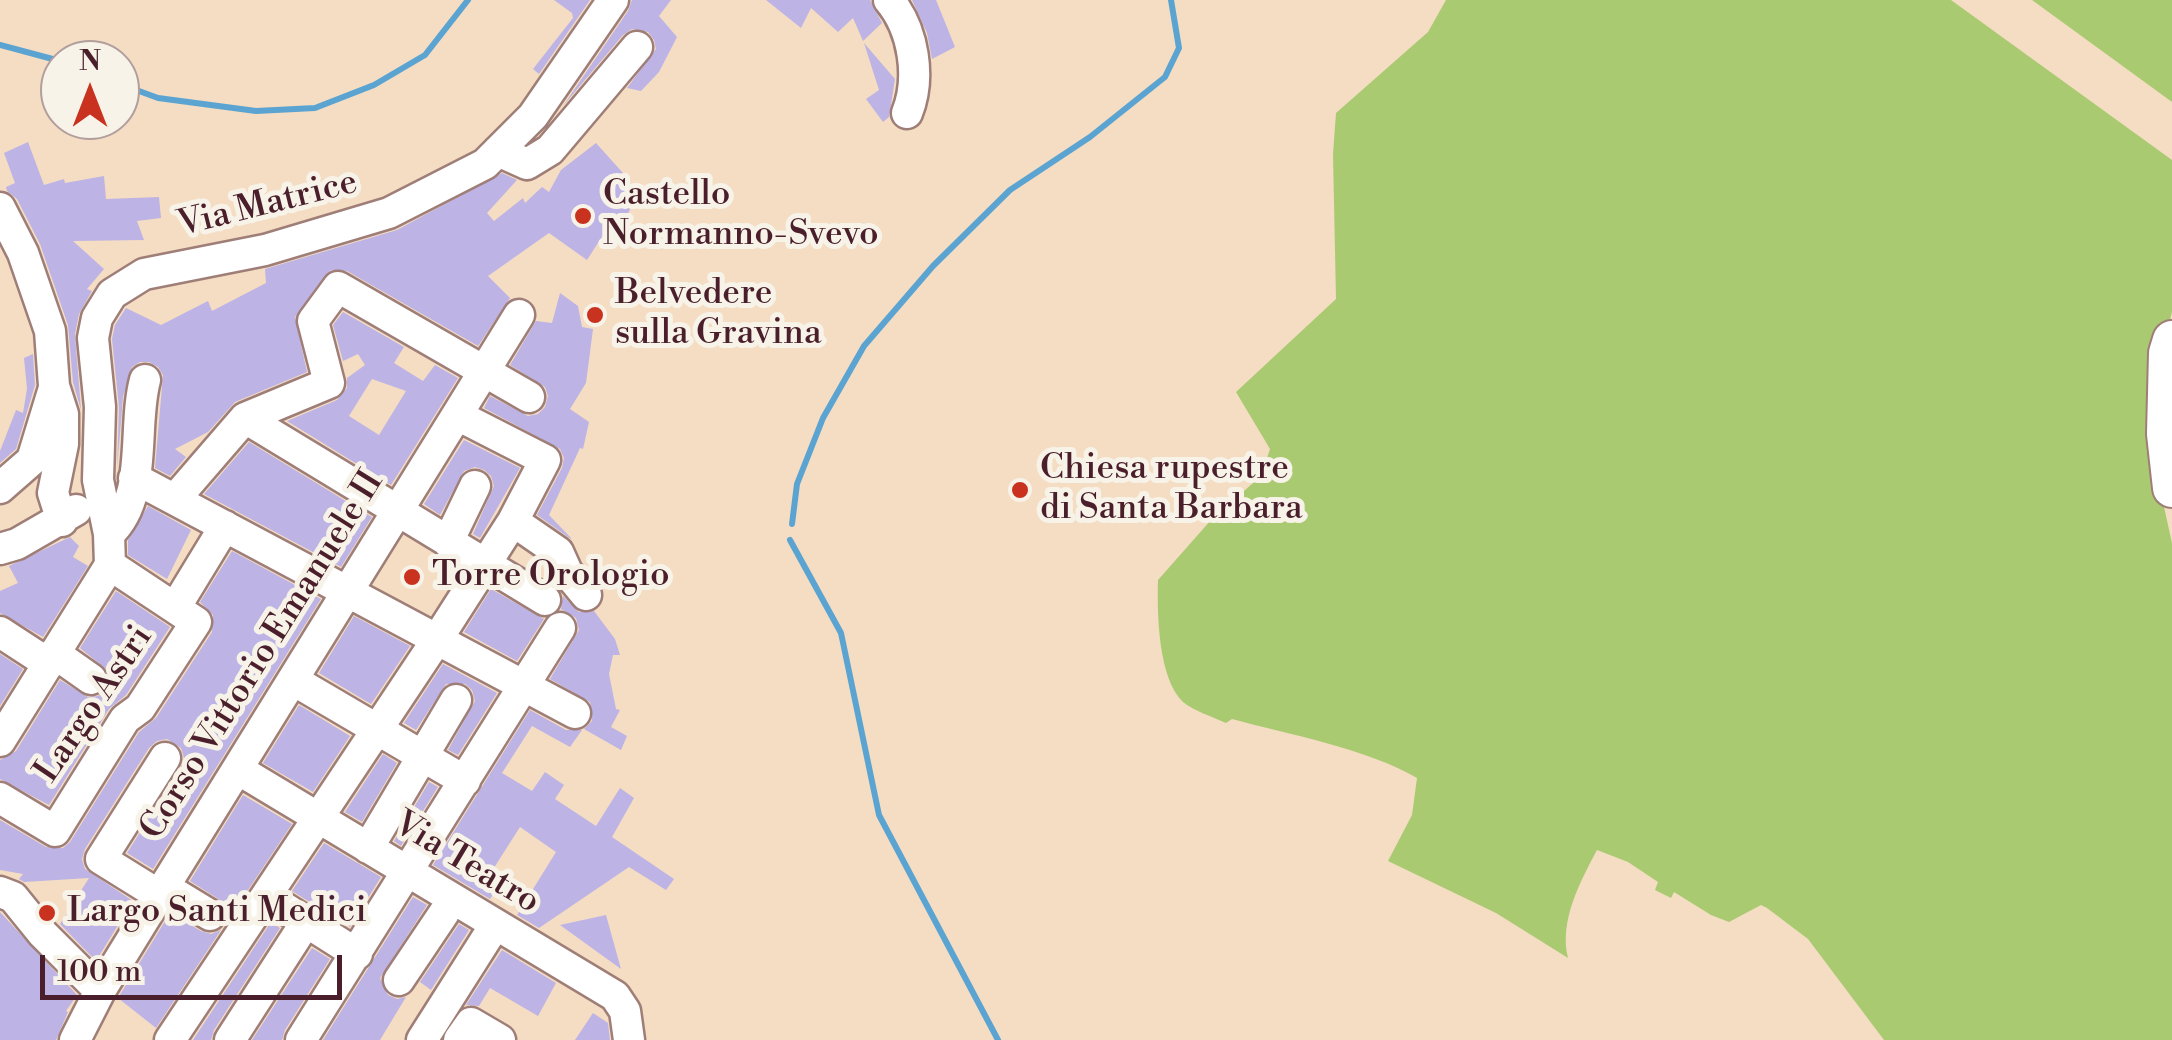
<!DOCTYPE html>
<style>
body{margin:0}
#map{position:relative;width:2172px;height:1040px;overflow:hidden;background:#f4ddc3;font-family:"Libre Bodoni",serif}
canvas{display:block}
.north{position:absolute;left:40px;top:40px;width:100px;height:100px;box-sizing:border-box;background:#f7f3e8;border:2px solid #b29e9c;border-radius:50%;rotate:0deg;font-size:28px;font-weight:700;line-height:40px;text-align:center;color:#4a1f2b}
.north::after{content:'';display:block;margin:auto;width:35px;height:45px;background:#c8321e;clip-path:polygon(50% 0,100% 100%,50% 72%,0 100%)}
.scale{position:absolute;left:40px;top:955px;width:302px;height:45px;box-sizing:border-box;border:5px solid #4a1f2b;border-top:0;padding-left:12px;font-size:30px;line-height:35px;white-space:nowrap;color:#4a1f2b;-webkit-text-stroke:8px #f7f3e8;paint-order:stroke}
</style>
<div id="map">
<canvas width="2172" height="1040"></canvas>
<div class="north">N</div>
<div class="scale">100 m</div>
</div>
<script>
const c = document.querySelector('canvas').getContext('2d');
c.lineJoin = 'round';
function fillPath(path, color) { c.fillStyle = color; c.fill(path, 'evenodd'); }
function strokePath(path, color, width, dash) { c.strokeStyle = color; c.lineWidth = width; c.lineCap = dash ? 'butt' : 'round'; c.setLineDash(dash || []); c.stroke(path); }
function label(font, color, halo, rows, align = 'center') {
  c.font = font + ' "Libre Bodoni",serif'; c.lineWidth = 10; c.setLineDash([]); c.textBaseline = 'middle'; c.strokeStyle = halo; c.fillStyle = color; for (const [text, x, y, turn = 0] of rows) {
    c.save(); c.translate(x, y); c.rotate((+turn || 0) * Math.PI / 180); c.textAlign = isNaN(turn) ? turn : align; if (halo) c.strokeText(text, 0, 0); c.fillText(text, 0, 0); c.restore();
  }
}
const green = new Path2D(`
 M 1446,0 L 1951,0 L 2172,160 L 2172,312 L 2163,349 L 2162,498 L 2172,543 L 2172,1040 L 1884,1040 L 1808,939 L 1767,908 L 1761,905 L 1729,922 L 1711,915 L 1674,892 L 1671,898 L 1655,890 L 1658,882 L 1628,862 L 1597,850 C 1580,882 1559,921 1568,958 L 1496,913 L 1388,861 L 1412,815 L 1417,778 C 1368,749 1287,734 1232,719 L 1226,723 C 1213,717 1194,711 1183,702 C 1158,678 1157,613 1158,580 L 1211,520 L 1261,476 L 1270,449 L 1236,392 L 1336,299 L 1333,154 L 1336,113 L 1428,32 Z
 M 2032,0 L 2172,0 L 2172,102 Z`);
const stream = new Path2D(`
 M 0,45 L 60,61
 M 120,84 L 158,98 L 256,111 L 315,108 L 374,85 L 425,55 L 468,0
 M 792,524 L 797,484 L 823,418 L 864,346 L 933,266 L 1010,190 L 1090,137 L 1165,77 L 1179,48 L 1171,0
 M 790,540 L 841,633 L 879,815 L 998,1040`);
const building = new Path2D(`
 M 554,0 L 590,0 L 539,74 L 533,69 L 573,18 L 572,13 Z
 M 632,0 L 671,0 L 659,16 L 677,37 L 659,72 L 641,91 L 627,88 L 656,49 L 654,40 L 648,32 L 632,29 L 623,35 L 563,106 L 628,11 Z
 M 766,0 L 870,0 L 882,23 L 863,41 L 853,18 L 838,32 L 811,8 L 801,28 Z
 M 912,0 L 936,0 L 955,47 L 932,59 L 927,33 Z
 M 864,43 L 895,79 L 889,117 L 883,122 L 866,99 L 879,90 Z
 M 28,142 L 44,185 L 64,179 L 65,183 L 104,176 L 106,199 L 159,197 L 161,218 L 137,221 L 144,240 L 73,241 L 104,269 L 87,289 L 92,291 L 79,314 L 75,334 L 81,410 L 73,382 L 68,325 L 40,244 L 17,199 L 7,191 L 6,187 L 15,183 L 4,153 Z
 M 596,143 L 623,173 L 613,179 L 637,195 L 616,238 L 605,232 L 587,260 L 549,233 L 488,276 L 510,298 L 478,346 L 347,271 L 331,270 L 295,317 L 307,372 L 235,402 L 208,432 L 175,449 L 186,457 L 170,476 L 155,468 L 163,375 L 158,367 L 149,362 L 140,362 L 132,367 L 123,397 L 117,470 L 119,407 L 112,339 L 115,325 L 126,308 L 161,325 L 208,301 L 212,311 L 266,283 L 265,269 L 397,230 L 502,173 L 517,180 L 487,213 L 494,221 L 523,198 L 525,203 L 542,187 L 549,192 L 561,170 Z
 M 560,293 L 578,306 L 582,327 L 593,329 L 586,383 L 570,409 L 589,422 L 583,449 L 580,448 L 549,515 L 571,538 L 571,539 L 537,515 L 562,468 L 564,458 L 560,449 L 484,408 L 490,396 L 528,416 L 538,414 L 545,407 L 548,396 L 545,387 L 510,365 L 536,321 L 552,323 Z
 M 343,312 L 404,347 L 394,363 L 423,381 L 435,365 L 458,378 L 391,485 L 287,421 L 337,400 L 347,388 L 347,378 L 365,365 L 358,354 L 343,361 L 333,325 ZM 372,379 L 406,391 L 379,435 L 349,416 Z
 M 33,354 L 35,385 L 16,449 L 0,463 L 0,451 L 16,410 L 23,413 L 27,389 L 24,358 Z
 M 464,440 L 520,468 L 480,538 L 473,534 L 494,486 L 491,476 L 484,470 L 475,467 L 464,471 L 440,515 L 424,504 Z
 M 249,442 L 372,517 L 341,567 L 204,494 Z
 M 148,506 L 191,530 L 167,579 L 128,555 L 128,540 Z
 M 70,537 L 79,546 L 73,557 L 88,566 L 43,637 L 0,613 L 0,591 L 18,583 L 9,566 Z
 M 232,551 L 321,599 L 153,869 L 127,853 L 181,767 L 184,758 L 181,748 L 167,739 L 157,741 L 149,748 L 85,849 L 82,859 L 85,869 L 133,901 L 96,961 L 60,924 L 89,878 L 24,882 L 19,879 L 23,874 L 0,870 L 0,820 L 46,847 L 63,848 L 70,842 L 139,732 L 156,718 L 212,632 L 213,615 L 200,602 Z
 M 491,589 L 544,619 L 517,661 L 464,632 Z
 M 116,591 L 170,627 L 126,695 L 109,709 L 49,805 L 0,779 L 0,760 L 16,751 L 60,680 L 88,697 L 98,696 L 107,689 L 107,670 L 80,648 Z
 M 563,596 L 579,612 L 594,611 L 615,639 L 620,655 L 613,655 L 609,674 L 616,709 L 620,710 L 611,727 L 627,736 L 621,750 L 584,729 L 592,721 L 590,702 L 550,679 L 579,630 L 576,618 L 561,609 Z
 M 354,616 L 410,646 L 371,704 L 319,673 Z
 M 0,654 L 23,669 L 0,706 Z
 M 443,664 L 497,693 L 458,755 L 448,750 L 475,701 L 472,690 L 465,684 L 446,684 L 416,730 L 404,723 Z
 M 299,705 L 350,736 L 313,792 L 263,763 Z
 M 530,710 L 566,730 L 582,730 L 570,747 L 532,726 L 502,773 L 532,791 L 545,772 L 564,785 L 555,799 L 596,826 L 620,788 L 634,798 L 612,837 L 674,879 L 666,890 L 629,867 L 539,928 L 517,915 L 556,852 L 520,827 L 490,874 L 501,882 L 490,899 L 433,865 Z
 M 383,754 L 397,763 L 362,822 L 345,812 Z
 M 429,782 L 438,787 L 401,846 L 394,841 Z
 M 243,795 L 292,824 L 228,920 L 227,907 L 220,900 L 190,881 Z
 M 324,843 L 381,877 L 350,927 L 292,891 Z
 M 413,897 L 427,905 L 380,978 L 388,995 L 397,999 L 406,997 L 380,1040 L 323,1040 Z
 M 0,912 L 77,995 L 66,1011 L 68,1012 L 56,1040 L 0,1040 Z
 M 170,913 L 201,931 L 211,934 L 221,930 L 156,1028 L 118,998 Z
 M 606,915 L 621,969 L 560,925 Z
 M 271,922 L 280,928 L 214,1030 L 211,1040 L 193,1040 Z
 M 459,924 L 469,930 L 431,990 L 420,982 Z
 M 312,948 L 330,959 L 285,1030 L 282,1040 L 252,1040 Z
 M 502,950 L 556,983 L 538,1016 L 490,988 L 479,1006 L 466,1005 Z
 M 593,1013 L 608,1023 L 610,1040 L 575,1040 Z`);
const minor = new Path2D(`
 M 889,0 C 914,30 921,78 907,113
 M 498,151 L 527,164 L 550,150 L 637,47
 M 0,208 L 23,253 L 50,331 L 54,386 L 63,414 L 63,444 L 53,493 L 62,521
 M 245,418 L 545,600
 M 134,478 L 575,713
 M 0,488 L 32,460 L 54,388
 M 175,499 L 245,418 L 329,383 L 313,321 L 338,287 L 529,397
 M 513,521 L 558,552 L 567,572 L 586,595
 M 109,534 C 149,497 132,428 145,380
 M 448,542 L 475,486
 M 0,549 L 17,544 L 76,510
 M 110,565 L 109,534 L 98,480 L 100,407 L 93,338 L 97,318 L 112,294 L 144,274 L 265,250 L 389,213 L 485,164 L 533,116 L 613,0
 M 175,608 L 225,526
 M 0,632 L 49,664
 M 54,653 L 91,679
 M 293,680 L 465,781
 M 0,741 L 110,565
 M 239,770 L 615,996 L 625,1011 L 629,1040
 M 0,798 L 55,831 L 125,719 L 140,708 L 196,622 L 110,565
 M 368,848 L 456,700
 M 164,887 L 210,915
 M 0,892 L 13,897 L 43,934 L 100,991
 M 159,895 L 101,859 L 165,758
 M 267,897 L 357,954
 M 399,980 L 444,913
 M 75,1040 L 100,991 L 164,887 L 519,315
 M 170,1040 L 438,638 L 513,521 L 545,460 L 457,415
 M 230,1040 L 306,922
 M 301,1040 L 560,628
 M 422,1040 L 495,925
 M 459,1040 L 471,1023 L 500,1040`);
const major = new Path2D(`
 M 2172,340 L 2168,353 L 2166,434 L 2172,488`);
const markers = [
 [583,216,10,"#c8321e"],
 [595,315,10,"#c8321e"],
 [1020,490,10,"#c8321e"],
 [412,577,10,"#c8321e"],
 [47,913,10,"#c8321e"]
];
const poiNames = [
 ["Castello",603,196],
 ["Normanno-Svevo",603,236],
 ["Belvedere",615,295],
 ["sulla Gravina",615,335],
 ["Chiesa rupestre",1040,470],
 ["di Santa Barbara",1040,510],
 ["Torre Orologio",432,577],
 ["Largo Santi Medici",67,913]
];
const streetNames = [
 ["Via Matrice",268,205,-14],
 ["Corso Vittorio Emanuele II",263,656,-58],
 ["Largo Astri",95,705,-56],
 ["Via Teatro",466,864,31]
];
fillPath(green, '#aaca72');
strokePath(stream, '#5ba4d2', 6);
fillPath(building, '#bdb3e5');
strokePath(minor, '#9f7e77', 35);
strokePath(major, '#9f7e77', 42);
strokePath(minor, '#fff', 30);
strokePath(major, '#fff', 38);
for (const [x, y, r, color] of markers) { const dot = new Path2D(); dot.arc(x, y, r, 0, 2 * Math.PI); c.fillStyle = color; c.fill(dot); strokePath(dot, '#f7f3e8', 4); }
label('35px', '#4a1f2b', '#f7f3e8', poiNames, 'left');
label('35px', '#4a1f2b', '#f7f3e8', streetNames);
</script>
